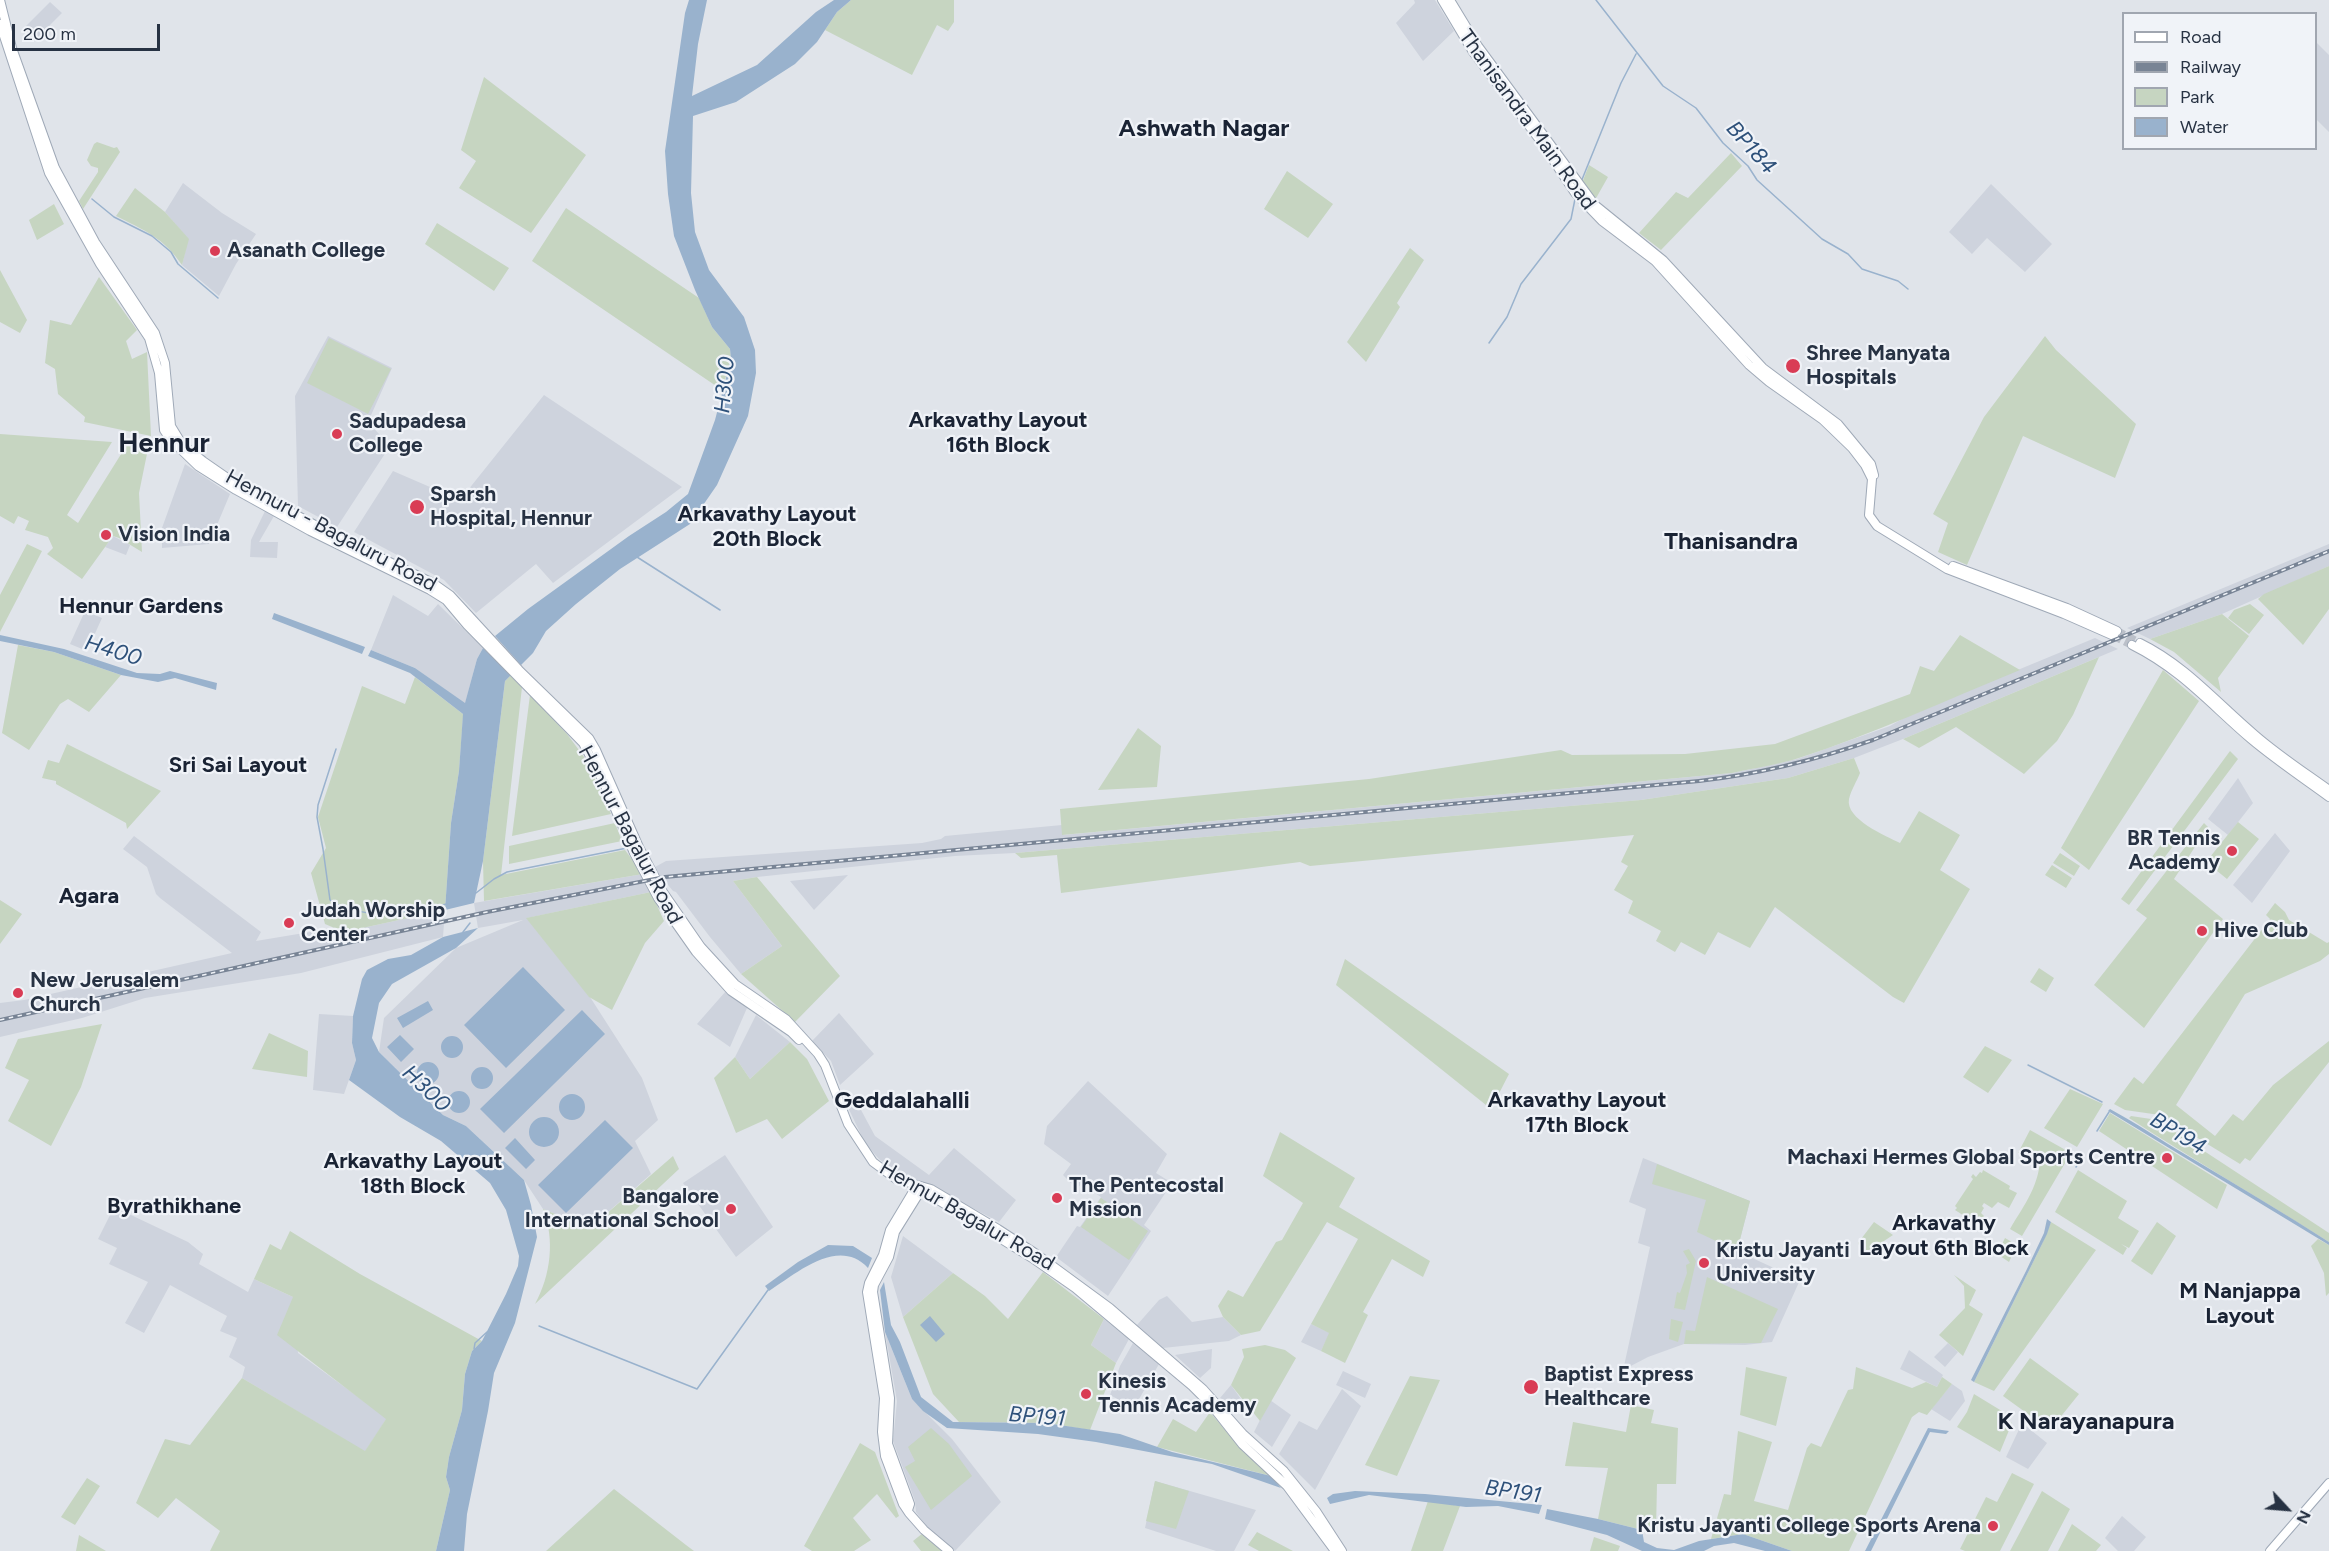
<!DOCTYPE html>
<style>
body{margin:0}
#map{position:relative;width:2329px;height:1551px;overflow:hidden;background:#e0e4ea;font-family:Figtree,sans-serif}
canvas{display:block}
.legend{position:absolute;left:2122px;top:12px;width:195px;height:138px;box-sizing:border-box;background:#f0f3f8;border:2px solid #a0a6b0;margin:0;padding:8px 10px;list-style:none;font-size:18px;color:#273243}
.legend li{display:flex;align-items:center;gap:12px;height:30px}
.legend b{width:30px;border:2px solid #a0a6b0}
.north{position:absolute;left:2257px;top:1479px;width:60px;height:60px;-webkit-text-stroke:4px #f0f3f8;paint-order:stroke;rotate:116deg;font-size:16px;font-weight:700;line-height:24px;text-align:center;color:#273243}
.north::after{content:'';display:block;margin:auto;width:21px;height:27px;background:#273243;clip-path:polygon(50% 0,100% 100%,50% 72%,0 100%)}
.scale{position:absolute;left:12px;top:24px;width:148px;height:27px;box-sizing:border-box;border:3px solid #273243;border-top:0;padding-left:8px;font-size:18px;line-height:21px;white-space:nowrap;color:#273243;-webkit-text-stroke:4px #f0f3f8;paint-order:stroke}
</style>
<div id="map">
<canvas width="2329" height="1551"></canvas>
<ul class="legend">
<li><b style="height:8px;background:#fff"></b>Road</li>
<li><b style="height:8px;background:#788495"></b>Railway</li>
<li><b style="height:16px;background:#c6d5c1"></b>Park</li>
<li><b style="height:16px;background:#99b2cd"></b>Water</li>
</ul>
<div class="north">N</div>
<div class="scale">200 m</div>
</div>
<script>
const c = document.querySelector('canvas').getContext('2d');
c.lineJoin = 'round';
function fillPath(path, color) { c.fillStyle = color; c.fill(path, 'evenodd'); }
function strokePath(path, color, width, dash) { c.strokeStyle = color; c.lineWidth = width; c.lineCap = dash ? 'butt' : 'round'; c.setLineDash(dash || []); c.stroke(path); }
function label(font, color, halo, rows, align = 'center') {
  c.font = font + ' Figtree,sans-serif'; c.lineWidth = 4.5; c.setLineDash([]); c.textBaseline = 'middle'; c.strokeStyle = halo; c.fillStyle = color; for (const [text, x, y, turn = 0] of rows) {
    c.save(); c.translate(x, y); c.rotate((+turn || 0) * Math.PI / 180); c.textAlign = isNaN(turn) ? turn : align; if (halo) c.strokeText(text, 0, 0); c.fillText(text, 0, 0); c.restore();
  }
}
const built = new Path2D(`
 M 1414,0 L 1435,0 L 1454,31 L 1423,61 L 1396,23 L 1415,3 Z
 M 50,2 L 62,13 L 37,38 L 26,26 Z
 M 2316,42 L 2329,55 L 2329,132 L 2316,119 Z
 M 183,183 L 222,213 L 256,234 L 236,264 L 219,296 L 182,265 L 188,239 L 165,212 Z
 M 1991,184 L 2052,244 L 2025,272 L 1987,238 L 1972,254 L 1949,232 Z
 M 328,336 L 392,368 L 368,422 L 390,446 L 337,527 L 298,506 L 295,396 Z
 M 544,395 L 682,487 L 553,583 L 536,564 L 476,613 L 444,580 L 354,532 L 393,471 L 460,500 Z
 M 185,464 L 230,494 L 209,544 L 162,548 L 162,528 Z
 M 265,511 L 274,516 L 259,542 L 278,542 L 277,558 L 250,557 L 251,540 Z
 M 113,536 L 130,545 L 126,555 L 105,547 Z
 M 2329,544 L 2329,566 L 2222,614 L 2150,639 L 2127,628 Z
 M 393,595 L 428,616 L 438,604 L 483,648 L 477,659 L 465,704 L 415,668 L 371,650 Z
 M 85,611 L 102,618 L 87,651 L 70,644 Z
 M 2095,638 L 2118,649 L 1903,739 L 1854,758 L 1788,778 L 1641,800 L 1015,853 L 955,856 L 757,877 L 733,881 L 782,946 L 741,974 L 710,937 L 676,892 L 673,891 L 659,874 L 655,867 L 666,861 L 922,843 L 941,839 L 945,836 L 1062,825 L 1063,835 L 1732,773 L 1797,759 L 1890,726 L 1909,715 Z
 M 2238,778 L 2253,803 L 2228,835 L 2208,819 Z
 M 2275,833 L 2290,851 L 2252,903 L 2233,885 Z
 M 134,836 L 261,932 L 256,941 L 310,932 L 344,932 L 445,910 L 443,937 L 301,973 L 145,998 L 82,1018 L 0,1037 L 0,1003 L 24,1000 L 232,953 L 160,898 L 156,894 L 147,867 L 123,849 Z
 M 643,874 L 651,892 L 527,918 L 590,997 L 642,1078 L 658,1120 L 635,1141 L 651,1174 L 590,1228 L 543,1209 L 524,1180 L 466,1126 L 443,1115 L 379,1052 L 384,1018 L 456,948 L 523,920 L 478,928 L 474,903 Z
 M 848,875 L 814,910 L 790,881 Z
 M 726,991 L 747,1008 L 730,1047 L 697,1024 Z
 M 839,1013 L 874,1054 L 840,1085 L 831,1061 L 812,1041 Z
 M 319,1014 L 353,1016 L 352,1043 L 356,1060 L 344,1094 L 313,1090 Z
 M 756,1015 L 790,1042 L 750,1079 L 735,1057 Z
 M 1088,1081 L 1167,1154 L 1156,1173 L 1172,1183 L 1144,1225 L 1151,1231 L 1108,1296 L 1056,1257 L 1077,1226 L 1080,1227 L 1101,1197 L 1081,1184 L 1077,1189 L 1063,1175 L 1071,1164 L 1044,1144 L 1047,1126 Z
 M 853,1095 L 875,1136 L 929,1175 L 954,1148 L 1016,1200 L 999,1222 L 925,1183 L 899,1174 L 879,1159 L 865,1143 L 844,1099 Z
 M 725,1155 L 773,1227 L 736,1257 L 683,1183 Z
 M 1643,1158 L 1750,1201 L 1737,1251 L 1800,1280 L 1772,1342 L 1745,1345 L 1684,1344 L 1648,1357 L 1627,1368 L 1624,1366 L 1650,1247 L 1638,1243 L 1646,1209 L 1629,1202 Z
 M 114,1207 L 188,1242 L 203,1254 L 199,1264 L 248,1292 L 254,1279 L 293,1297 L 298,1353 L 387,1418 L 365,1452 L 242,1378 L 245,1367 L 229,1357 L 237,1338 L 220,1331 L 227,1316 L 170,1285 L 144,1333 L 125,1323 L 148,1282 L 109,1264 L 117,1248 L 98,1239 Z
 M 903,1236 L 953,1273 L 903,1317 L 891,1277 Z
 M 1167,1296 L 1192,1322 L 1223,1317 L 1241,1335 L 1229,1341 L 1163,1348 L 1137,1325 L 1159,1300 Z
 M 1104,1319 L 1129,1339 L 1116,1363 L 1091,1345 Z
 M 1311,1324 L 1330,1333 L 1321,1351 L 1301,1342 Z
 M 885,1332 L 912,1399 L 952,1439 L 1001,1502 L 955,1551 L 927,1527 L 916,1512 L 915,1501 L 893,1441 L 897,1401 Z
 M 1133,1343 L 1159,1364 L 1134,1408 L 1110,1395 L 1120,1366 Z
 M 1948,1343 L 1958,1352 L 1945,1367 L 1934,1357 Z
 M 1212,1349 L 1211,1368 L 1200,1378 L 1175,1355 Z
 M 1909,1350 L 1943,1375 L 1937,1387 L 1900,1369 Z
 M 1343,1371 L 1371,1384 L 1365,1398 L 1336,1385 Z
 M 1952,1384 L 1962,1391 L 1965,1401 L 1950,1421 L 1931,1409 Z
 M 1231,1385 L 1243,1402 L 1233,1413 L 1220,1398 Z
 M 1342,1389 L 1361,1406 L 1315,1490 L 1279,1454 L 1299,1421 L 1317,1430 Z
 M 1270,1400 L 1291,1415 L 1272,1447 L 1254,1432 Z
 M 2022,1423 L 2047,1443 L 2028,1469 L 2006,1457 Z
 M 1155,1481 L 1256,1510 L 1234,1551 L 1216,1551 L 1145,1528 Z
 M 2122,1516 L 2146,1537 L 2134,1551 L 2118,1551 L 2105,1538 Z`);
const green = new Path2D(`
 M 851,0 L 954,0 L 954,22 L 948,31 L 937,25 L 912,75 L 825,30 L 837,12 Z
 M 484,77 L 586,155 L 531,233 L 459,188 L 476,161 L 461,150 Z
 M 97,142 L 114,148 L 117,147 L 120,152 L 83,209 L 79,201 L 98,172 L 98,168 L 91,166 L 87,160 L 94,144 Z
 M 1731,153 L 1742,166 L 1661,250 L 1639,233 L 1676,192 L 1688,198 Z
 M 1589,165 L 1608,177 L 1595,200 L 1582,183 Z
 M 1287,171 L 1333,204 L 1308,238 L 1264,209 Z
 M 135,188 L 165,212 L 189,239 L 182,265 C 164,238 144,230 116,216 Z
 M 54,204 L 64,224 L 37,240 L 29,220 Z
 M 566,208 L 699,298 L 712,327 L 730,349 L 731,359 L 722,390 L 532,261 Z
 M 437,223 L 509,268 L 494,291 L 425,244 Z
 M 1410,248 L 1424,260 L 1397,303 L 1400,307 L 1366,362 L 1347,342 Z
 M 0,270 L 27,320 L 20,333 L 0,322 Z
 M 99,277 L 137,330 L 126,341 L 132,359 L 147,352 L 151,436 L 84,422 L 85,417 L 58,394 L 55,369 L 45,363 L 50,320 L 71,325 Z
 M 2045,336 L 2056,350 L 2136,424 L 2115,478 L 2023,436 L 1967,565 L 1938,552 L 1948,523 L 1933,514 L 1984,417 Z
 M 329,338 L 391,369 L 368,414 L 307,383 Z
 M 0,434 L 112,442 L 67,515 L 78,523 L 128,443 L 149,444 L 139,493 L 142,552 L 119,538 L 113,536 L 82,579 L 47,554 L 53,548 L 48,537 L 25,530 L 29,521 L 18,516 L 14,524 L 0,516 Z
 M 27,544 L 42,551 L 0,632 L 0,595 Z
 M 2329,566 L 2329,609 L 2303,645 L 2258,599 L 2264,594 Z
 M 2250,604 L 2264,615 L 2249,634 L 2228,618 L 2234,610 Z
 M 2222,614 L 2249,636 L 2218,678 L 2221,692 L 2174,652 L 2150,639 Z
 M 1960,635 L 2020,670 C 1946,700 1874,734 1799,758 C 1777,765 1754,768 1732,773 L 1062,835 L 1060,809 L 1369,779 L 1561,750 L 1572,755 L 1685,754 L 1775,744 L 1910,694 L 1920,666 L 1934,671 Z
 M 18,645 L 54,652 L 121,675 L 89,712 L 68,699 L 60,704 L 29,750 L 2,733 Z
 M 2099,657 L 2073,715 L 2057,741 L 2024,774 L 1956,727 L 1919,748 L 1903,739 Z
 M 2163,670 L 2199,701 L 2089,870 L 2061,848 Z
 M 511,675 L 522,687 L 501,875 L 625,850 L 643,874 L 484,901 L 483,861 L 505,681 Z
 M 415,677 L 463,714 L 463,717 L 459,771 L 451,823 L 445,910 L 344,932 L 325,924 L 311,873 L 326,848 L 318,817 L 362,686 L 405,704 Z
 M 530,695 L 567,734 L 587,761 L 611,814 L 512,836 Z
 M 1138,728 L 1161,746 L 1157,787 L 1098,790 Z
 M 67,744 L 161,791 L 127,829 L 126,823 L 56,784 L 56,781 L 42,778 L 48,760 L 59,763 Z
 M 2230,751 L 2238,759 L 2129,905 L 2121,899 Z
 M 1854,758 L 1860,773 C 1857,781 1851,790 1849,799 C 1845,819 1886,836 1900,843 L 1919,811 L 1960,835 L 1940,870 L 1970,889 L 1904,1003 L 1893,997 L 1775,907 L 1750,948 L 1718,932 L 1705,955 L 1681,942 L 1675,952 L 1656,941 L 1661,931 L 1628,913 L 1633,901 L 1614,890 L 1628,866 L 1621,862 L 1634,835 L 1310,866 L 1300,862 L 1061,893 L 1057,855 L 1021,858 L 1015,853 L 1641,800 L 1788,778 Z
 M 2238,822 L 2259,839 L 2227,879 L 2206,862 Z
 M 615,823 L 622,841 L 509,864 L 509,846 Z
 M 2204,823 L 2208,827 L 2174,879 L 2223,919 L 2144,1028 L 2094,985 L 2147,918 L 2136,910 Z
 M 2060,853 L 2080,866 L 2074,876 L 2053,863 Z
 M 2052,865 L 2072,878 L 2066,888 L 2045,875 Z
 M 757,877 L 840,976 L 795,1022 L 741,974 L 782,946 L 733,881 Z
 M 651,892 L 664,921 L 645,943 L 612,1010 L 589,997 L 526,918 Z
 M 0,900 L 22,914 L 0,944 Z
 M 2275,903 L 2285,912 L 2289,920 L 2327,943 L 2329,942 L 2329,954 L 2320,961 L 2245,994 L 2176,1105 L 2215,1136 L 2233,1114 L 2243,1121 L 2273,1085 L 2329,1041 L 2329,1062 L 2250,1161 L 2245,1158 L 2240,1164 L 2160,1115 L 2125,1110 L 2114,1104 L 2134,1077 L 2143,1084 L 2270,919 L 2266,915 Z
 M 1345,959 L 1509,1074 L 1491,1109 L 1336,985 Z
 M 2039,968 L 2054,978 L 2046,992 L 2030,982 Z
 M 102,1024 L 81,1087 L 51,1146 L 8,1121 L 29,1080 L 5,1068 L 18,1039 Z
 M 269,1033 L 308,1051 L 307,1077 L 252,1069 Z
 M 790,1042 L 807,1059 L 829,1101 L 782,1139 L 767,1119 L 736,1133 L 714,1078 L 735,1057 L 750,1079 Z
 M 1985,1046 L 2012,1060 L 1988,1093 L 1963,1077 Z
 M 2070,1089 L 2103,1104 L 2077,1147 L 2044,1128 Z
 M 2110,1113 L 2227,1185 L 2217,1209 L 2099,1131 Z
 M 2131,1116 L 2151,1119 L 2166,1126 L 2329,1233 L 2329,1242 C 2263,1200 2195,1161 2129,1118 Z
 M 2030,1130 L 2071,1153 L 2022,1236 L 2010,1229 C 2024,1205 2041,1184 2040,1154 L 2018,1153 Z
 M 1280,1132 L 1355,1178 L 1339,1207 L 1430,1261 L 1423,1277 L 1392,1259 L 1363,1312 L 1368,1315 L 1345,1363 L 1321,1351 L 1329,1333 L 1311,1324 L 1358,1239 L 1327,1222 L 1260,1331 L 1241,1335 L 1223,1317 L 1218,1306 L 1228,1290 L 1243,1297 L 1276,1242 L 1282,1240 L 1303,1203 L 1263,1176 Z
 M 673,1156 L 679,1169 L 535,1304 C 551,1275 555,1239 543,1209 L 590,1228 Z
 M 1657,1164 L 1750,1201 L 1737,1251 L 1697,1232 L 1706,1200 L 1652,1184 Z
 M 1983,1170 L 2010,1186 L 2009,1189 L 2017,1193 L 2009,1208 L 1998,1202 L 1992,1208 L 1984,1203 L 1982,1206 L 1984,1208 L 1981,1213 L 1984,1216 L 1983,1218 L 1979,1216 L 1976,1221 L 1972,1221 L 1955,1210 L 1957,1208 L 1955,1206 L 1973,1179 L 1971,1177 L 1973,1174 L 1976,1177 L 1980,1172 L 1982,1173 Z
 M 2078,1170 L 2127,1201 L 2118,1218 L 2139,1231 L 2129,1248 L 2121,1244 L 2127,1248 L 2123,1255 L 2055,1212 Z
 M 1101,1198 L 1148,1231 L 1129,1260 L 1081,1227 Z
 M 1874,1222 L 1893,1235 L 1863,1255 L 1858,1243 Z
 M 2051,1222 L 2096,1250 L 1994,1391 L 1974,1382 L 2042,1244 Z
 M 2157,1222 L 2176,1236 L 2152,1275 L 2131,1261 Z
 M 290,1231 L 360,1274 L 482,1341 L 472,1351 L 465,1374 L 462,1410 L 449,1457 L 446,1477 L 450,1490 L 436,1551 L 210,1551 L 220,1531 L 176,1498 L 158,1518 L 136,1503 L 165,1439 L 190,1445 L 242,1378 L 365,1451 L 386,1419 L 277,1335 L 293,1297 L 254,1279 L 270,1244 L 281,1250 Z
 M 2005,1238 L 2017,1245 L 2009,1262 L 1997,1254 Z
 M 2318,1239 L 2329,1245 L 2329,1293 L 2326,1296 L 2324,1273 L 2311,1246 Z
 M 1689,1249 L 1696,1261 L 1685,1310 L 1674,1308 L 1677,1292 L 1680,1293 L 1687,1273 L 1686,1265 L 1690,1263 L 1683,1251 Z
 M 1043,1272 L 1104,1319 L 1091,1345 L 1116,1363 L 1090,1430 L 1046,1423 L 959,1422 L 933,1394 L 903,1317 L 953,1273 L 985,1296 L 1008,1319 Z
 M 1954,1275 L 1976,1290 L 1969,1305 L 1983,1314 L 1963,1356 L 1939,1335 L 1965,1308 L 1964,1286 Z
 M 1707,1277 L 1778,1309 L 1761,1343 L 1684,1344 L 1686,1330 L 1695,1331 Z
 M 1671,1319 L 1683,1322 L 1678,1342 L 1669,1339 Z
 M 1265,1345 L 1285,1350 L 1296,1358 L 1260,1421 L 1231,1385 L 1244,1357 L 1242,1349 Z
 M 2030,1358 L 2079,1394 L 2050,1430 L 2003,1396 Z
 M 1746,1367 L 1787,1377 L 1776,1426 L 1740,1415 Z
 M 1856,1367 L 1912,1388 L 1926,1382 L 1937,1387 L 1942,1377 L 1952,1384 L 1927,1415 L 1919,1412 L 1912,1417 L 1849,1551 L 1792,1551 L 1743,1534 L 1711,1539 L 1724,1494 L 1731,1495 L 1738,1431 L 1772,1442 L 1754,1501 L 1788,1510 L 1807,1448 L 1811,1443 L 1821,1447 L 1848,1390 L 1853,1389 Z
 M 1410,1376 L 1440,1380 L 1397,1476 L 1365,1465 Z
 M 1974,1394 L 2010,1416 L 2008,1421 L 2012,1423 L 2000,1452 L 1957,1427 L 1967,1412 Z
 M 1631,1405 L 1654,1410 L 1651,1423 L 1678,1428 L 1676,1484 L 1657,1484 L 1656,1531 L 1642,1530 L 1598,1519 L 1608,1468 L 1565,1466 L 1573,1422 L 1626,1432 Z
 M 1210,1412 L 1240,1448 L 1271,1476 L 1157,1447 L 1173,1419 L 1196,1432 Z
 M 931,1428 L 949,1444 L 972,1476 L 931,1510 L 905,1467 L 915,1461 L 908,1447 Z
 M 860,1443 L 875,1452 L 899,1516 L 896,1518 L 877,1494 L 853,1518 L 871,1540 L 854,1551 L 812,1551 L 804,1546 Z
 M 2012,1473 L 2034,1484 L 2000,1551 L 1965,1551 L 1960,1549 L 1986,1497 L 1997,1502 Z
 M 87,1478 L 100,1486 L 75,1525 L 61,1517 Z
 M 1155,1481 L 1189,1491 L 1176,1529 L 1146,1521 Z
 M 614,1489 L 686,1545 L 694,1551 L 546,1551 Z
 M 2042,1491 L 2070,1509 L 2048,1551 L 2010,1551 Z
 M 1428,1501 L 1460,1506 L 1443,1551 L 1411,1551 Z
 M 2072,1524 L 2101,1545 L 2096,1551 L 2058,1551 Z
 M 1257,1532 L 1293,1551 L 1259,1551 L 1248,1545 Z
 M 923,1533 L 942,1551 L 921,1551 L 913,1541 Z
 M 79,1535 L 106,1551 L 76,1551 Z
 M 1594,1537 L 1620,1546 L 1618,1551 L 1590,1551 Z`);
const water = new Path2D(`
 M 689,0 L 707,0 L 698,44 L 692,96 L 757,65 L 816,12 L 834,0 L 851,0 L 837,12 L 817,42 L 795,64 L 736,102 L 693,116 L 691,193 L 695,232 L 709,270 L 744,317 L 755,350 L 756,373 L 748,416 L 717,485 L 690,524 L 620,569 L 576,604 L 546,631 L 533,653 L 521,665 L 495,636 L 528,609 L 629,536 L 666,512 L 688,494 L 715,420 L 731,359 L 730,349 L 712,327 L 695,290 L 674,236 L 668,194 L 665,151 L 685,13 Z
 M 274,613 L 365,647 L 362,654 L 272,619 Z
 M 0,635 L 64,649 L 137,673 L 160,674 L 170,671 L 217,683 L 216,690 L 175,678 L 158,682 L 121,675 L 54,652 L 0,641 Z
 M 483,648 L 511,675 L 505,681 L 483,861 L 474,903 L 445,910 L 451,823 L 459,771 L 463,714 L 410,673 L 368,656 L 371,650 L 415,668 L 465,703 L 477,659 Z
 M 478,928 L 456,948 L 392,984 L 379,1003 L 372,1038 L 379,1052 L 443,1115 L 466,1126 L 524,1180 L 531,1205 L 537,1237 L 515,1323 L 494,1373 L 488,1411 L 467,1514 L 464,1551 L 436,1551 L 450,1490 L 446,1477 L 449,1457 L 462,1410 L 465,1374 L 472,1351 L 482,1341 L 506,1294 L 518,1266 L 519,1256 L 506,1210 L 490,1183 L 441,1141 L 400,1117 L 349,1080 L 356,1060 L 352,1043 L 353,1016 L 362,979 L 367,970 L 388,959 L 411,955 L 443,937 Z
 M 523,967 L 565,1010 L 506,1068 L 464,1025 Z
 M 428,1001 L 433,1010 L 403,1028 L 397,1018 Z
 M 582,1010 L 605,1034 L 504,1133 L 480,1109 Z
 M 400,1035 L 414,1049 L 401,1062 L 387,1047 Z
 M441 1047a11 11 0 1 1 22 0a11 11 0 1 1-22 0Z
 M417 1073a11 11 0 1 1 22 0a11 11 0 1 1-22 0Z
 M471 1078a11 11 0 1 1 22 0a11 11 0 1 1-22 0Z
 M448 1102a11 11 0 1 1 22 0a11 11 0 1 1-22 0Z
 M559 1107a13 13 0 1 1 26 0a13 13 0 1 1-26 0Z
 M 2110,1109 C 2136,1123 2161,1140 2188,1156 C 2235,1184 2282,1212 2329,1242 L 2329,1245 L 2108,1111 Z
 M529 1132a15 15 0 1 1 30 0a15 15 0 1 1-30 0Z
 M 605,1120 L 633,1148 L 566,1213 L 538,1185 Z
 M 515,1138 L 535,1160 L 526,1169 L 505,1148 Z
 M 2047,1219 L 2051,1222 L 2047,1234 L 1974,1382 L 1971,1380 L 2026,1271 L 2044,1233 Z
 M 828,1245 L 853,1246 L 872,1258 L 868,1268 C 838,1236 796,1274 769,1291 L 765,1286 L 798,1262 Z
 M 884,1282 L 891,1325 L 900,1342 L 921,1397 L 953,1422 L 1046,1423 L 1120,1434 L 1172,1452 L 1271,1476 L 1281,1488 L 1212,1464 L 1096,1442 L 1038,1434 L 947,1428 L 923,1411 L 912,1399 L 885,1332 L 880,1290 Z
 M 930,1316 L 945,1334 L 936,1342 L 920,1325 Z
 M 1928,1428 L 1949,1431 L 1946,1434 L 1930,1432 L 1871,1551 L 1865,1551 Z
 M 1355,1491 L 1425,1494 L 1542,1505 L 1539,1514 L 1498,1506 L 1466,1507 L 1369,1495 L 1330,1504 L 1327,1498 L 1333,1494 Z
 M 1547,1509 L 1598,1519 L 1642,1530 L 1644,1542 L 1657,1548 L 1674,1550 L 1699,1541 L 1743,1534 L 1792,1551 L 1765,1551 L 1734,1543 L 1714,1546 L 1704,1551 L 1642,1551 L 1607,1535 L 1545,1519 Z`);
const stream = new Path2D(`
 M 1596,0 L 1663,86 L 1696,108 L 1723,143 L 1748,166 L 1757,180 L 1822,239 L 1848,254 L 1862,269 L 1898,281 L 1908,289
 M 1581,182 L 1621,83 L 1636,54
 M 92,199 L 114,217 L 152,236 L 171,252 L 178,264 L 218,298
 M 1489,343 L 1507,317 L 1521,284 L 1571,219 L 1575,199
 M 637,557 L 720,610
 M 336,749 L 318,805 L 317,817 L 323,849 L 330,900 C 363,922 410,912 447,904
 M 476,893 L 494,879 L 507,872 L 627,848
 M 463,932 L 470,923
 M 2028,1065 L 2102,1102
 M 2097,1131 L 2109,1112
 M 2076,1167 L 2081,1159
 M 539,1326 L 697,1389 L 768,1290
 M 474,1349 L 475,1343 L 487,1332`);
const majorTunnel = new Path2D(`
 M 2117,631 L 2140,643
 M 2114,636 L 2132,645`);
const major = new Path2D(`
 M 0,0 L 12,48 L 55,168 L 95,242 L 155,333 L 165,363 L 171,426 L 182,444 L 203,461 L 229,479 L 330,533 L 433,583 L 450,595 L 519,670 L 589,738 L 596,750 L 639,847 L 663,892 L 701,947 L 735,984 L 786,1019 L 818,1054 L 825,1065 L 848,1124 L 873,1162 L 896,1179 L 931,1189 L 998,1229 L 1035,1253 L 1110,1308 L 1203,1389 L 1243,1434 L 1284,1471 L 1316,1511 L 1342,1551
 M 1442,0 L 1473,52 L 1539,139 L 1575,193 L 1602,221 L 1655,261 L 1749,365 L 1769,382 L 1823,420 L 1852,448 L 1865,465 L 1872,479 L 1869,515 L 1877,526 L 1947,569 L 2064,614 L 2114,636
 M 1450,0 L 1478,46 L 1595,205 L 1663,260 L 1763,368 L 1838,424 L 1871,464 L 1874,475
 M 0,24 L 49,173 L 100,264 L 149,338 L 159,373 L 164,430 L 170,439 L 198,466 L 236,490 L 310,531 L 430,590 L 446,600 L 467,625 L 583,743 L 603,781 L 634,853 L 658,898 L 696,952 L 731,991 L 791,1032 L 799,1040
 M 1953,566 L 2067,608 L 2117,631
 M 2140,643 C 2185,665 2217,703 2255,735 C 2278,755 2304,772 2329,790
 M 2132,645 C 2182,670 2210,704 2251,739 C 2276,760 2303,778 2329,797
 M 917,1185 L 890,1230 L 883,1255 L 869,1283 L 867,1292 L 884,1398 L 882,1432 L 885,1456 L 903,1504 L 909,1513 L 924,1530 L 949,1551
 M 930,1195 L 1032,1258 L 1075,1288 L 1192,1386 L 1212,1406 L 1242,1444 L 1287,1486 L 1335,1551
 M 908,1510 L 910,1504 L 888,1444 L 890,1398 L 873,1292 L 874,1285 L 889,1257 L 895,1232 L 923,1187
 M 2270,1551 L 2329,1483`);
const rail = new Path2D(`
 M 0,1020 L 487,912 L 665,877 L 1699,781 C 1760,774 1816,760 1873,740 L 2329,551`);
const markers = [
 [215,251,6,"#d93c55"],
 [1793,366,8,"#d93c55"],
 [337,434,6,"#d93c55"],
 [417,507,8,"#d93c55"],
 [106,535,6,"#d93c55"],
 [2232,851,6,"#d93c55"],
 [289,923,6,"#d93c55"],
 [2202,931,6,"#d93c55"],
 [18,993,6,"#d93c55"],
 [2167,1158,6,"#d93c55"],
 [1057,1198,6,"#d93c55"],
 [731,1209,6,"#d93c55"],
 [1704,1263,6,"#d93c55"],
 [1531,1387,8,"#d93c55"],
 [1086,1394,6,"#d93c55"],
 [1993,1526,6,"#d93c55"]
];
const streetNames = [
 ["Thanisandra Main Road",1527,120,54],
 ["Hennuru - Bagaluru Road",331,531,28],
 ["Hennur Bagalur Road",630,835,62],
 ["Hennur Bagalur Road",967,1216,30]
];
const poiNames = [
 ["Asanath College",227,251],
 ["Shree Manyata",1806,354],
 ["Hospitals",1806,378],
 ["Sadupadesa",349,422],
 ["College",349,446],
 ["Sparsh",430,495],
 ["Hospital, Hennur",430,519],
 ["Vision India",118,535],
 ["BR Tennis",2220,839,"right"],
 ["Academy",2220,863,"right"],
 ["Judah Worship",301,911],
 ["Center",301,935],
 ["Hive Club",2214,931],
 ["New Jerusalem",30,981],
 ["Church",30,1005],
 ["Machaxi Hermes Global Sports Centre",2155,1158,"right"],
 ["The Pentecostal",1069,1186],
 ["Mission",1069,1210],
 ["Bangalore",719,1197,"right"],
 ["International School",719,1221,"right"],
 ["Kristu Jayanti",1716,1251],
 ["University",1716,1275],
 ["Baptist Express",1544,1375],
 ["Healthcare",1544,1399],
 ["Kinesis",1098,1382],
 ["Tennis Academy",1098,1406],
 ["Kristu Jayanti College Sports Arena",1981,1526,"right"]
];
const waterNames = [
 ["BP184",1751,148,48],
 ["H300",725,385,-85],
 ["H400",113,651,17],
 ["H300",426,1089,43],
 ["BP194",2178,1134,31],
 ["BP191",1037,1417,5],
 ["BP191",1513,1492,9]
];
const neighbourhoodNames = [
 ["Arkavathy Layout",998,421],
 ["16th Block",998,446],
 ["Arkavathy Layout",767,515],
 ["20th Block",767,540],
 ["Hennur Gardens",141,607],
 ["Sri Sai Layout",238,766],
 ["Agara",89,897],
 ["Arkavathy Layout",1577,1101],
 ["17th Block",1577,1126],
 ["Arkavathy Layout",413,1162],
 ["18th Block",413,1187],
 ["Byrathikhane",174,1207],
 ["Arkavathy",1944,1224],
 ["Layout 6th Block",1944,1249],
 ["M Nanjappa",2240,1292],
 ["Layout",2240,1317]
];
const quarterNames = [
 ["Ashwath Nagar",1204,129],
 ["Thanisandra",1731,542],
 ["Geddalahalli",902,1101],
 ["K Narayanapura",2086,1422]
];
const districtNames = [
 ["Hennur",164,444]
];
fillPath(built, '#ced3dd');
fillPath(green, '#c6d5c1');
fillPath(water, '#99b2cd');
strokePath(stream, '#99b2cd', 1.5);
strokePath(majorTunnel, '#bbc0c9', 8, [8, 4]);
strokePath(major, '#9fa9b7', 10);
strokePath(major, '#fff', 8);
strokePath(rail, '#788495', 4);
strokePath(rail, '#f0f3f8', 1.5, [4.5]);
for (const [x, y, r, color] of markers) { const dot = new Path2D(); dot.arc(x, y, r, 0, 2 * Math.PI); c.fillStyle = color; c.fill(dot); strokePath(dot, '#f0f3f8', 2); }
label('21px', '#273243', '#f0f3f8', streetNames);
label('bold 21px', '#273243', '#f0f3f8', poiNames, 'left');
label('italic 22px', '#2e517a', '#f0f3f8', waterNames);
label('bold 22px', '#1a2334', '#f0f3f8', neighbourhoodNames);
label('bold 24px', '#1a2334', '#f0f3f8', quarterNames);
label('bold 27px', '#1a2334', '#f0f3f8', districtNames);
</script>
